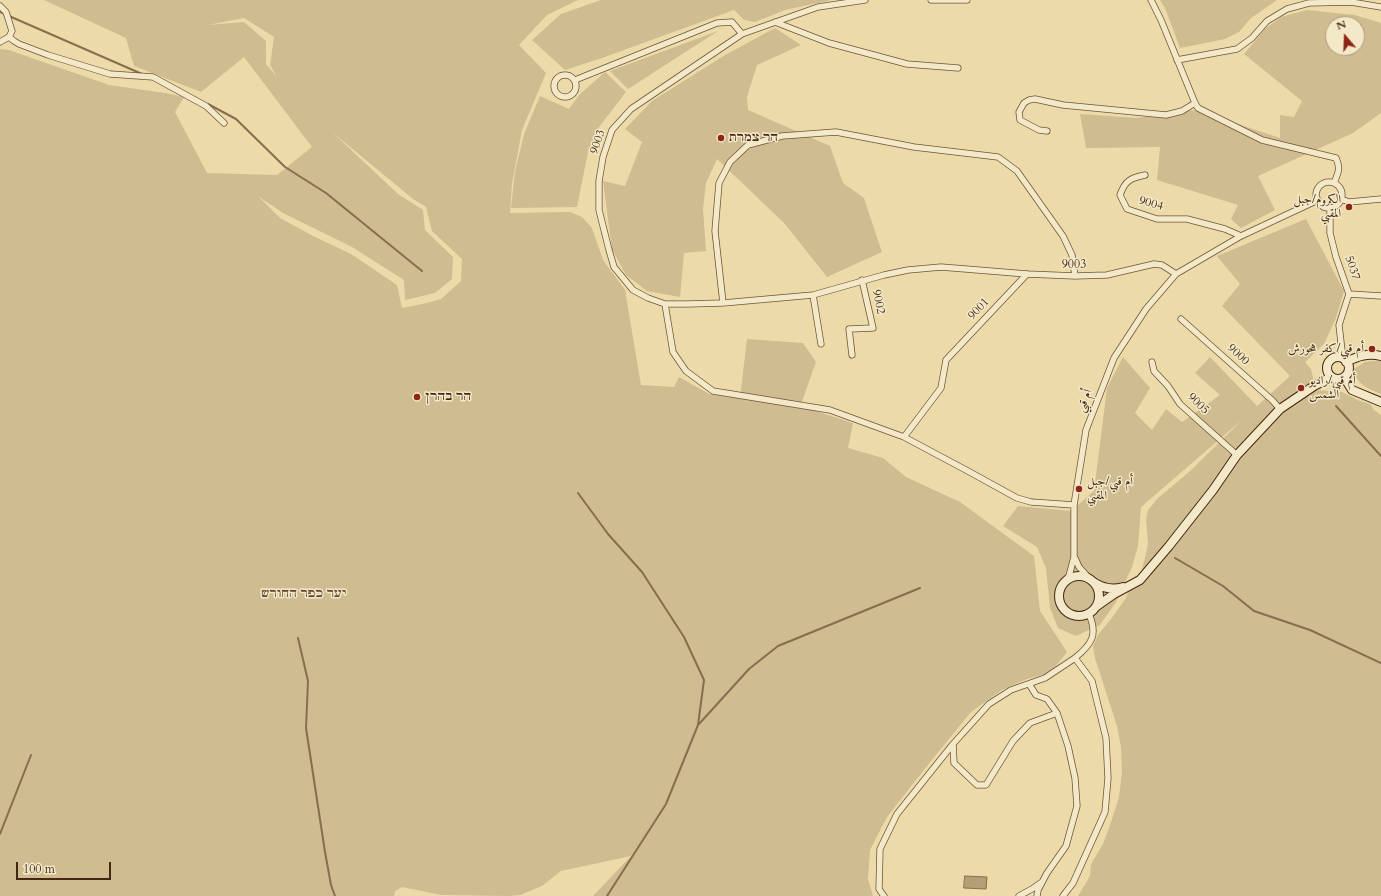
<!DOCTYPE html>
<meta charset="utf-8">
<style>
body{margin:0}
#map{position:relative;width:1381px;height:896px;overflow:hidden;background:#ecdba9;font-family:Cardo,serif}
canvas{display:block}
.north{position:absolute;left:1325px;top:16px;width:40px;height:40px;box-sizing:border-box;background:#f3e8c7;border:1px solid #ad9b7f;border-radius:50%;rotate:341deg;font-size:11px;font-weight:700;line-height:16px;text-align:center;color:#432714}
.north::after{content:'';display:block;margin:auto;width:14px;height:18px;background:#8f2418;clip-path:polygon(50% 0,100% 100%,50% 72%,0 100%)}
.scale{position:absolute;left:16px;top:862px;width:95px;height:18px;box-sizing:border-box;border:2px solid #432714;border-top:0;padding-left:5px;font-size:12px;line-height:14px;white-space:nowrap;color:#432714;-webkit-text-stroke:3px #f3e8c7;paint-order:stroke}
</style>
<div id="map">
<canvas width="1381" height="896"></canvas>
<div class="north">N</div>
<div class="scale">100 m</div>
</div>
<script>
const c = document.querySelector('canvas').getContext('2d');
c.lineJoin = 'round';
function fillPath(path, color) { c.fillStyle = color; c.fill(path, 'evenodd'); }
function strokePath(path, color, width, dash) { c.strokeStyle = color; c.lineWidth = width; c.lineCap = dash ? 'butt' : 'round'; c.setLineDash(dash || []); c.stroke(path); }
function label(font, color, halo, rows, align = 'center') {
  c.font = font + ' Cardo,Amiri,"Frank Ruhl Libre",serif'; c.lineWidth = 3; c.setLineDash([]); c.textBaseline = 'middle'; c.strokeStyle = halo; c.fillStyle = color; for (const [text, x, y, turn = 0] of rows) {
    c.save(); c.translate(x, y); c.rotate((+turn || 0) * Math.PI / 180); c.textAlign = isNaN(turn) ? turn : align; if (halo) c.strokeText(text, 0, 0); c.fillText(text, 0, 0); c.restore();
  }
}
const green = new Path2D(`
 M 44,0 L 578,0 L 547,15 L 519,45 L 546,73 L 522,130 L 512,184 L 510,213 L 570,212 L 582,217 L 592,228 L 603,260 L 625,290 L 641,385 L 674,387 L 679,377 L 709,394 L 740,398 L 747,339 L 803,343 L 816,362 L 800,407 L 819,412 L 853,423 L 848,448 L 883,458 L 906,477 L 960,502 L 1034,556 L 1040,611 L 1067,652 L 1050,673 L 1027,679 L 1002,690 L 971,712 L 927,766 L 887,817 L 870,850 L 868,879 L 873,896 L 593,896 L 631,856 L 561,871 L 542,886 L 520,895 L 509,896 L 441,895 L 402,887 L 395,891 L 394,896 L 0,896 L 0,49 L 9,50 L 109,85 L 165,93 L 184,97 L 175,112 L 207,173 L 277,175 L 312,147 L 244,57 L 201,92 L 134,66 L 126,38 ZM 244,18 L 274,37 L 270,65 L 277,77 L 266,64 L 266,41 L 244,22 L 208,25 ZM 332,132 L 413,199 L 426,207 L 432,231 L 462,259 L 461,281 L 441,299 L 427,303 L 402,308 L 397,285 L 351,254 L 313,236 L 280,218 L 258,196 L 283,213 L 352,247 L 404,280 L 405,300 L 435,293 L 452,279 L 453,257 L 425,230 L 423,210 L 398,194 Z
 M 601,0 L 832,0 L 785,10 L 755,22 L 744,20 L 734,10 L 602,58 L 565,70 L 532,40 L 561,14 Z
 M 1160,0 L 1277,0 L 1251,18 L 1239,32 L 1225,39 L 1180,48 L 1165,8 Z
 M 1307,10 L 1355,15 L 1381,23 L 1381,113 L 1353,133 L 1258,176 L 1275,210 L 1241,228 L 1231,219 L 1238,205 L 1157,180 L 1160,147 L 1086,148 L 1080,114 L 1136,118 L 1196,110 L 1280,138 L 1280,115 L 1294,117 L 1302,101 L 1244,54 L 1265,29 L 1281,17 ZM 1333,24 L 1357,24 L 1357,48 L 1333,48 Z
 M 775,28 L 801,45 L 757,65 L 747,97 L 748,110 L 830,146 L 843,183 L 864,198 L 882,252 L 827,277 L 785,224 L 717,159 L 706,183 L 703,209 L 706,251 L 684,253 L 680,297 L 647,291 L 626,275 L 612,249 L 603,181 L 625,186 L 642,142 L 625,129 L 652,101 L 725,55 Z
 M 718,31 L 628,89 L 610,71 Z
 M 605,72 L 626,92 L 599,127 L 588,152 L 577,207 L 511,208 L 515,172 L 524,134 L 540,96 L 569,109 L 580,94 Z
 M 1306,219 L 1344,291 L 1336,318 L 1324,344 L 1305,362 L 1311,369 L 1316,390 L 1342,392 L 1360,401 L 1370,404 L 1374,410 L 1381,415 L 1381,896 L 1078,896 L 1090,876 L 1091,864 L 1103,844 L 1111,822 L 1119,797 L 1122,772 L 1121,747 L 1117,726 L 1095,658 L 1093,646 L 1098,635 L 1114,615 L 1126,598 L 1135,576 L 1140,579 L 1148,544 L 1146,520 L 1148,510 L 1158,498 L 1189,472 L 1243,419 L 1141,507 L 1138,546 L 1132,567 L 1116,602 L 1100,625 L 1076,636 L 1058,628 L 1050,608 L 1046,568 L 1037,547 L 1003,526 L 1018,506 L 1071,511 L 1094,491 L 1107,388 L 1123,357 L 1150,388 L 1135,413 L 1152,430 L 1166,409 L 1182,422 L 1220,395 L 1195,373 L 1210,357 L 1257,406 L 1290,376 L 1222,306 L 1240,284 L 1217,256 Z
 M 1381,360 L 1381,394 C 1366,388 1359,385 1352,370 L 1365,362 Z`);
const water = new Path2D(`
 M 965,876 L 987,877 L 986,889 L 964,888 Z`);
const stream = new Path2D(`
 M 0,12 L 5,14
 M 9,16 L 142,74
 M 208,104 L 236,119 L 285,167 L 326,193 L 422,271
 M 1336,406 L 1381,456
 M 578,493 L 608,534 L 642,572 L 684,637 L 704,680 L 698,725 L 666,804 L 607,896
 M 1175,558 L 1223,586 L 1254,611 L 1310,630 L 1381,663
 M 298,638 L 308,681 L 306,728 L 325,852 L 331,885 L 335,896
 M 699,724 L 749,669 L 778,646 L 920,588
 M 0,834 L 31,755`);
const street = new Path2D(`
 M 865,0 L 818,7 L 742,34 L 631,109 L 612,130 L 603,157 L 599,181 L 599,210 L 609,250 L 614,267 L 633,290 L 648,298 L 665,304 L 687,304 L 723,303 L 813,295 L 884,275 L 908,270 L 941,267 L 1027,274 L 1075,276 L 1107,275 L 1154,264 L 1162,265 L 1176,274 L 1241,236 L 1318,200
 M 931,0 L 967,0
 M 1151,0 L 1161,20 L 1195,103 L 1198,108 L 1262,140 L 1336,158 C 1341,169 1338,173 1334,183
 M 0,6 L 6,12 L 12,31 L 9,37 L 0,42
 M 775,22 L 829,43 L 907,64 L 958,68
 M 9,37 L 14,41 L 19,44 L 48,55 L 110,74 L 153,77 L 206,106 L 224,123
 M 1177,60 L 1237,49 L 1252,38 L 1267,21 L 1287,9 L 1309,3 L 1351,2 L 1381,7
 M554 86a11 11 0 1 1 22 0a11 11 0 1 1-22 0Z
 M 575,80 L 717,23 L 732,22 L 742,34
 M 1047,131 L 1039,130 L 1020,120 L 1019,112 L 1024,103 L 1029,100 L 1035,99 L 1063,105 L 1166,115 L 1182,111 L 1195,103
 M 1145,175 C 1130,178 1125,181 1120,195 L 1127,209 L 1157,219 L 1187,219 L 1225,229 L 1241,236
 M1316 195a13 13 0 1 1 26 0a13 13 0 1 1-26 0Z
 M 1341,199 L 1349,202 L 1381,199
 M 1330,208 L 1330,233 L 1336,257 L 1349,294 L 1339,325 L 1342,351 L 1340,358
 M 1349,294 L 1381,296
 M 813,295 L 821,344
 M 723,303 L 715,231 L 719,183 L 730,162 L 748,145 L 782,136 L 836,132 L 914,147 L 998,157 L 1017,171 L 1063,236 L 1072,255 L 1075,276
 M 665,304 L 673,352 L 686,371 L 713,391 L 830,410 L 904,437 L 966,470 L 1017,498 L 1031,502 L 1074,505
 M 1181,319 L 1272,400 L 1280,409
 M 852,355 L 849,329 L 873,328 L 862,280
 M 1152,362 L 1154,371 L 1168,386 L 1180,404 L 1237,455
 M 904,437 L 941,388 L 946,360 L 1027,274
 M 1075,558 L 1079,567 L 1089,578
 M 1063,583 L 1069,576 L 1074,557 L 1074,505 L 1086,430 L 1114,358 L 1146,309 L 1176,274
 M 1029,684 L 1036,695 L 1047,699 L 1057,713 L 1030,723 L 1013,741 L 986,785 L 977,785 L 954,763 L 953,744 L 989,704 L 1011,690 L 1045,678 L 1075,658
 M 884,896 L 879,889 L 880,849 L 897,814 L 953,744
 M 1019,896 L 1032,889 L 1042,882
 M 1037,896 L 1038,890 L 1047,873 L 1066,846 L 1077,806 L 1075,778 L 1068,746 L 1057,713
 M 1063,896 L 1073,883 L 1105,812 L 1108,778 L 1106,738 L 1092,681 L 1075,658 C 1092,644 1098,635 1089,614`);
const secondary = new Path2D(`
 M1327 368a11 11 0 1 1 22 0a11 11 0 1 1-22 0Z
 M 1346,362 C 1358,356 1368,353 1381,356
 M 1344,377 L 1352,390 L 1381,402
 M1059 596a20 20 0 1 1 40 0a20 20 0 1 1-40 0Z
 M 1095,583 C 1103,588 1113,590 1123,587
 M 1097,606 L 1114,594 L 1140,580 L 1169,546 L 1213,490 L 1237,455 L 1280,409 L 1314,386 L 1331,377`);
const markers = [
 [721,138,4,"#8f2418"],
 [1349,207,4,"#8f2418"],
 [1372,349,4,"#8f2418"],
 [1301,388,4,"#8f2418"],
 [417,397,4,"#8f2418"],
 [1079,489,4,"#8f2418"]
];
const poiNames = [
 ["הר צמרת",729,138],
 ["الكروم/جبل",1341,200,"right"],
 ["المقبي",1341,214,"right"],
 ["أم قبي/كفر هحورش",1364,349,"right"],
 ["أم قبي/راديو",1309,381],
 ["الشمس",1309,395],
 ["הר בהרן",425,397],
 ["أم قبي/جبل",1087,482],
 ["المقبي",1087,496]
];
const streetNames = [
 ["9003",598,142,-71],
 ["9004",1151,204,15],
 ["9003",1074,265],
 ["5037",1352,268,71],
 ["9002",878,302,78],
 ["9001",979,309,-47],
 ["9000",1238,355,42],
 ["أم قبي",1085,401,-70],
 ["9005",1198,404,44]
];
const parkNames = [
 ["יער כפר החורש",304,594]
];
fillPath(green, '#cfbc90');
fillPath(water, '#b39e76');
strokePath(water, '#866e4f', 1);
strokePath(stream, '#866e4f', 2);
strokePath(street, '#6d5439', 7);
strokePath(secondary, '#432714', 10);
strokePath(street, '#f3e8c7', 5.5);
strokePath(secondary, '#f3e8c7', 8);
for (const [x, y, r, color] of markers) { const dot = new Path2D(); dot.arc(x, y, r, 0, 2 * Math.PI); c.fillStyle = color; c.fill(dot); strokePath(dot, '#f3e8c7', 1.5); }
label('12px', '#432714', '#f3e8c7', poiNames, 'left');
label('12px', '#432714', '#f3e8c7', streetNames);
label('italic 12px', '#5f452d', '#f3e8c7', parkNames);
</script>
